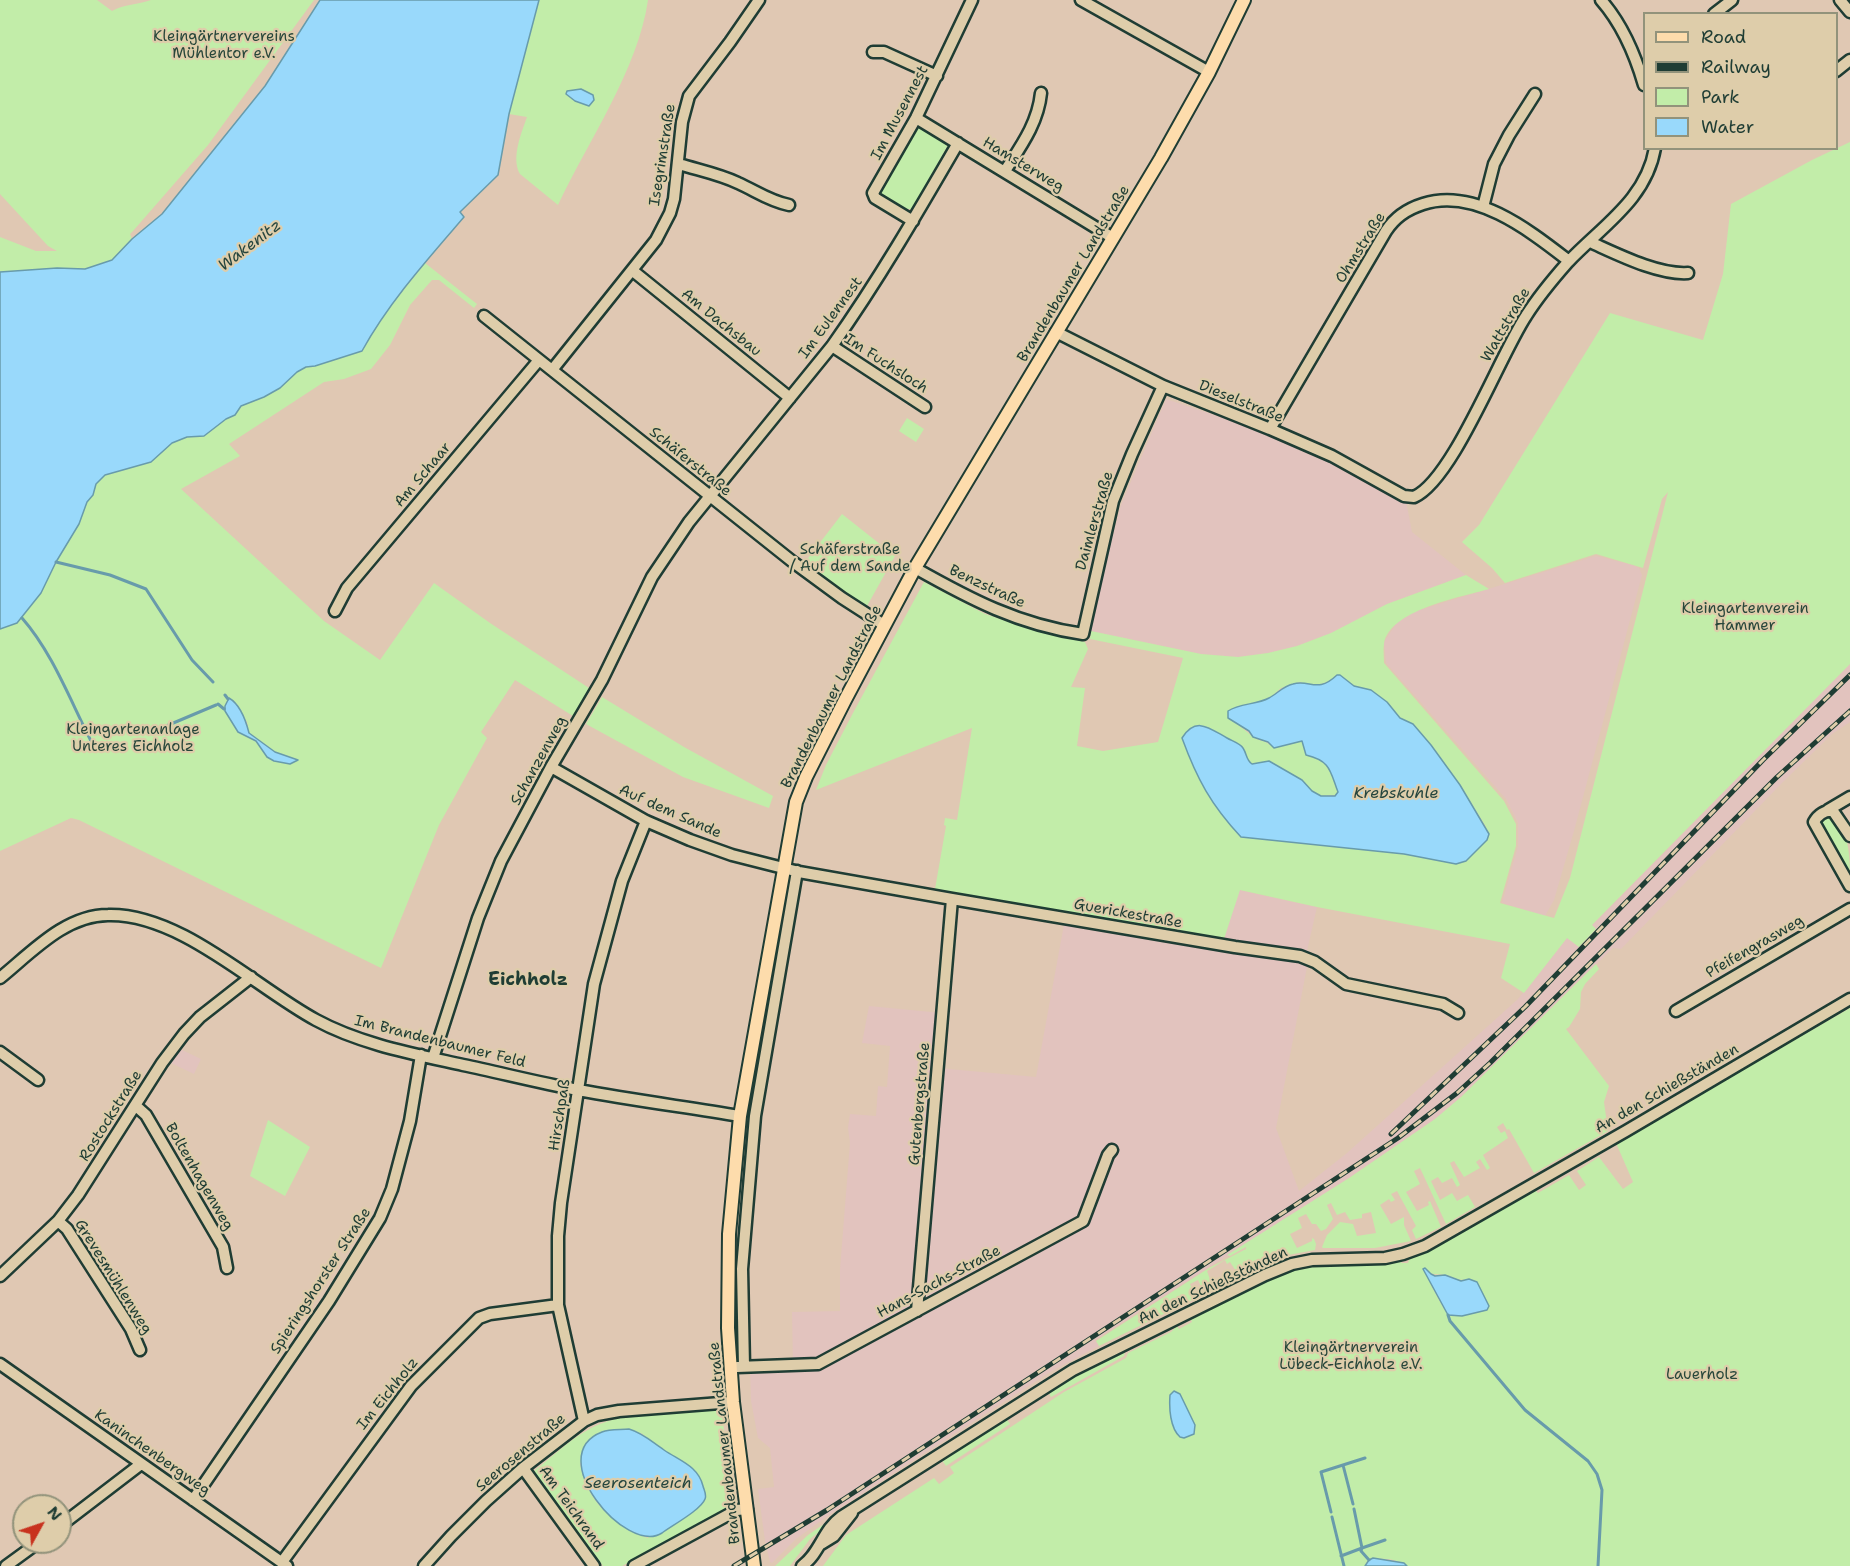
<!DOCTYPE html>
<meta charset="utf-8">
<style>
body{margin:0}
#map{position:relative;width:1850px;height:1566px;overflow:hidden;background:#e0c8b3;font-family:"Shantell Sans",sans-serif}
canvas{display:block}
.legend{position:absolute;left:1643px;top:12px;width:195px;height:138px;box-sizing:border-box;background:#decdaa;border:2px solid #92937b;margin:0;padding:8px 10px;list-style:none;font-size:18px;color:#1f3d34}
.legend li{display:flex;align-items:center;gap:12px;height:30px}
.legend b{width:30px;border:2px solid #92937b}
.north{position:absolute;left:12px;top:1494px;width:60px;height:60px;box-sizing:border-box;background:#decdaa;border:2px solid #92937b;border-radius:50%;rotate:50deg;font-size:16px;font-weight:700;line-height:24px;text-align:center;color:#1f3d34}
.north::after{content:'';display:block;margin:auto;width:21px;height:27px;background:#c8321e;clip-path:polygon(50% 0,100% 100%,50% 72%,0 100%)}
</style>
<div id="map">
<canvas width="1850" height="1566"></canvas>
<ul class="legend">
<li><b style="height:8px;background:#fddcac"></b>Road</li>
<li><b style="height:8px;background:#1f3d34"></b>Railway</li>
<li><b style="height:16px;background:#c2eda9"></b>Park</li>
<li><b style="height:16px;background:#99d9fb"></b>Water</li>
</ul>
<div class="north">N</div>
</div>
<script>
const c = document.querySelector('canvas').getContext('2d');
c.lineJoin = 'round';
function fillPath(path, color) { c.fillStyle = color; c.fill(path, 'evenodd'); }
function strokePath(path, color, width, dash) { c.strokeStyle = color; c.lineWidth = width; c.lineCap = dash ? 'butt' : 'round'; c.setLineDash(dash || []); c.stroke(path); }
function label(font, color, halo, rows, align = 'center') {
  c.font = font + ' "Shantell Sans",sans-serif'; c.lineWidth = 4.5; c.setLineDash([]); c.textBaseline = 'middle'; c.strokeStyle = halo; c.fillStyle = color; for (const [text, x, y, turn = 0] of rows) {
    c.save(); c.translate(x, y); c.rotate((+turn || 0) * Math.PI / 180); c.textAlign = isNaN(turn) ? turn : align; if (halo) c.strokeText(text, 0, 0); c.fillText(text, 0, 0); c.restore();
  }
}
const built = new Path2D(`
 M 1166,399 L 1269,433 L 1330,459 L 1406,501 L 1412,532 L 1466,575 L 1387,604 L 1331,633 L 1297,646 L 1268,653 L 1238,657 L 1201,654 L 1091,631 L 1109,549 L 1121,505 Z
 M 1596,556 L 1633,565 L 1639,568 L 1642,575 L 1574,831 L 1554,900 L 1545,916 L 1502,903 L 1518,846 L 1518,823 L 1506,799 L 1386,663 L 1384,642 L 1396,624 L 1413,612 Z
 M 1850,664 L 1850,722 L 1832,734 L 1782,783 L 1621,949 L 1613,948 L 1461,1097 L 1435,1119 L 1349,1178 L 1095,1340 L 1099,1346 L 1052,1371 L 829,1515 L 796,1539 L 772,1563 L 770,1562 L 765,1541 L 758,1489 L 774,1487 L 770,1448 L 758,1438 L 751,1401 L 750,1366 L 793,1365 L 792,1312 L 840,1311 L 840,1269 L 850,1143 L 848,1128 L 850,1114 L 876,1116 L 878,1086 L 887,1087 L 890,1046 L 862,1043 L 869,1006 L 942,1013 L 938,1068 L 1036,1077 L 1065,919 L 1222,945 L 1239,890 L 1317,907 L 1304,964 L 1307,967 L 1276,1128 L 1299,1191 L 1347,1153 L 1518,999 L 1567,938 L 1579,947 L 1595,929 L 1592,925 Z
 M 180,1049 L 201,1059 L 194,1074 L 171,1063 Z`);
const green = new Path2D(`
 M 0,0 L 97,0 L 112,11 C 124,4 138,5 151,0 L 314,0 L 208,145 L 133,231 L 130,234 L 132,239 L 112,260 L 85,269 L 57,268 L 0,272 L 0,237 L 36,251 L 57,251 L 48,246 L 0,194 Z
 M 539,0 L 648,0 C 638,70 588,141 558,205 L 520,174 C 511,158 521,134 527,117 L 509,114 Z
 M 919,126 L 947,142 L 948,145 L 912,209 L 907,209 L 881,194 L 880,189 L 915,127 Z
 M 1850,142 L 1850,664 L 1592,925 L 1596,929 L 1579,947 L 1567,938 L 1524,993 L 1501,978 L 1510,944 L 1317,907 L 1240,890 L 1222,945 L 1065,919 L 1066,912 L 935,889 L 946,826 L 944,825 L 945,818 L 957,820 L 972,728 L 816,790 L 826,765 L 853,713 L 924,582 L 985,614 L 1028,628 L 1085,642 L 1088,649 L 1071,687 L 1085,688 L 1077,746 L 1103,751 L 1158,742 L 1183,658 L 1090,639 L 1091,631 L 1201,654 L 1238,657 L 1268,653 L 1297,646 L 1331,633 L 1387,604 L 1466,575 L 1489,589 C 1461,597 1389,610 1384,644 C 1383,650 1384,657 1384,663 L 1504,801 L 1516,824 L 1516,846 L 1500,903 L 1554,918 L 1570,878 L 1668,492 L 1662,499 L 1643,568 L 1596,554 L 1505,583 L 1492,568 L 1462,542 L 1479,525 L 1610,313 L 1703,340 L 1723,274 L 1731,204 L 1812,160 ZM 1337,675 L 1340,675 L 1354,686 L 1371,691 L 1387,702 L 1400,718 L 1413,724 L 1431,745 L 1460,785 L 1486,827 L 1456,864 L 1404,854 L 1241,837 L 1242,746 L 1248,761 L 1252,764 L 1269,761 L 1302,780 L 1312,791 L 1321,796 L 1335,795 L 1338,792 C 1328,766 1331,764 1304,751 L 1305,745 L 1302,741 L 1296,741 L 1290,745 L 1270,745 C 1265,740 1258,741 1253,737 C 1245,730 1238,724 1229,718 L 1228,711 L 1237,707 L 1258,703 L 1271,697 L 1281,688 L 1300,682 C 1313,688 1326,685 1337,675 Z
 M 425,263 L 477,304 L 474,308 L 439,280 L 432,280 L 410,305 L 390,345 L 371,369 L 344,379 L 324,382 L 229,444 L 240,456 L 181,489 L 324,621 L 380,660 L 434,583 L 490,623 L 589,688 L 573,716 L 515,680 L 481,732 L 487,738 L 439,825 L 381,968 L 79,820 L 71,818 L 0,851 L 0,629 L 17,623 L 41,593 L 56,562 L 79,524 L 87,502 L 93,495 L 96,484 L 105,475 L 151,462 L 172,443 L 187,437 L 204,436 L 226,419 L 235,415 L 241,406 L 264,397 L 280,388 L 297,372 L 306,367 L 315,366 L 362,351 L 381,318 ZM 233,700 L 247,722 L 249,733 L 275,752 L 298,760 L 286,763 L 264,753 L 256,741 L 241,733 L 226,704 L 228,701 Z
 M 907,418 L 924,429 L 916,442 L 899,431 Z
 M 842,514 L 895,556 L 867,606 L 836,586 L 805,562 Z
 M 602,697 L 684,747 L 773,796 L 769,808 L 683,777 L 586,724 Z
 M 1829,815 C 1850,826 1850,858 1850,881 L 1819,822 Z
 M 1596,964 L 1599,969 L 1585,984 L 1581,992 L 1580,1009 L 1569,1027 L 1566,1029 L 1609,1086 L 1604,1102 L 1608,1131 L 1534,1173 L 1509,1129 L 1507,1130 L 1503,1123 L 1497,1127 L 1501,1133 L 1505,1131 L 1508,1138 L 1483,1155 L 1490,1168 L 1487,1170 L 1480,1159 L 1476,1162 L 1480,1168 L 1464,1177 L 1454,1161 L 1450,1163 L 1460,1185 L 1457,1187 L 1452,1178 L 1442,1183 L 1438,1177 L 1431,1181 L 1440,1200 L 1452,1193 L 1457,1201 L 1468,1195 L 1475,1207 L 1446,1224 L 1420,1168 L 1414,1171 L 1420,1184 L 1406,1192 L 1417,1211 L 1429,1205 L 1428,1202 L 1430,1201 L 1441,1227 L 1416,1239 L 1412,1230 L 1416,1226 L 1397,1191 L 1391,1194 L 1395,1200 L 1391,1202 L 1389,1199 L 1380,1205 L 1391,1224 L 1404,1217 L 1404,1225 L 1411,1241 L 1375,1248 L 1323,1248 L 1322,1247 L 1327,1235 L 1340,1222 L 1353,1224 L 1357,1236 L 1376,1233 L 1371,1212 L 1362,1214 L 1362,1218 L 1350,1220 L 1345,1212 L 1337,1215 L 1331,1203 L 1327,1205 L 1333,1219 L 1326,1229 L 1321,1231 L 1316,1224 L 1312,1224 L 1306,1214 L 1298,1218 L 1302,1228 L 1290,1234 L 1297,1248 L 1312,1241 L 1312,1238 L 1314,1239 L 1316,1244 L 1315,1250 L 1288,1255 L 1240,1277 L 1230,1262 L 1227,1264 L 1225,1260 L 1207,1271 L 1213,1288 L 1235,1278 L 1236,1279 L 1205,1294 L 1198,1280 L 1190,1284 L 1196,1298 L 1099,1346 L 1096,1341 L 1209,1268 L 1246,1249 L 1246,1247 L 1230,1256 L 1227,1255 L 1349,1178 L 1435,1119 L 1461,1097 Z
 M 1850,1008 L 1850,1566 L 1407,1566 C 1398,1559 1378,1556 1367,1562 L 1365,1566 L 823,1566 L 846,1535 L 934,1478 L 939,1484 L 954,1473 L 950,1467 L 1064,1392 L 1126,1358 L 1128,1353 L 1171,1332 L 1177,1326 L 1179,1329 L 1192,1322 L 1190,1317 C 1227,1299 1265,1274 1305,1266 C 1336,1261 1366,1266 1398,1260 L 1402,1263 L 1408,1263 L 1410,1257 L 1534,1189 L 1538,1193 L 1569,1175 L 1579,1190 L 1586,1185 L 1577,1171 L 1599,1157 L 1623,1189 L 1633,1182 L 1616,1143 ZM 1425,1268 C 1432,1276 1434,1274 1444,1275 C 1455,1276 1456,1282 1469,1279 L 1474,1311 L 1462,1316 L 1444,1309 L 1431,1285 Z
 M 268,1120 L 310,1147 L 285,1196 L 250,1176 Z
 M 1121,1350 L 1125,1351 L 1124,1356 L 1051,1397 L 1047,1390 Z
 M 718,1410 L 721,1411 L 722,1414 L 733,1506 L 622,1566 L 603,1566 L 534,1471 C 551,1458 567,1442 586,1431 C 621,1409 677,1413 718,1410 ZM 641,1433 L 665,1451 L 648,1538 C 615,1527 585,1499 580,1463 Z
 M 1006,1418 L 1010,1424 L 946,1466 L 941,1459 Z
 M 824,1524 L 828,1525 L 810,1539 L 790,1566 L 775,1566 L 808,1535 Z`);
const water = new Path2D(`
 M 320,0 L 539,0 L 509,114 L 498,175 L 460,212 L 464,217 C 427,260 389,302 362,351 L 315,366 L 306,367 L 297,372 L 280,388 L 264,397 L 241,406 L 235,415 L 226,419 L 204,436 L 187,437 L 172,443 L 151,462 L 105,475 L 96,484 L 93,495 L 87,502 L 79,524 L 56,562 L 41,593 L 17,623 L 0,629 L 0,272 L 57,268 L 85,269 L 112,260 L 132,239 L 162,214 L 265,86 Z
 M 581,89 L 593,95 L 594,100 L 589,106 L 575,101 L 566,94 L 567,91 Z
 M 1337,675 L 1340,675 L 1354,686 L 1371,690 L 1387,702 L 1400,718 L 1413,724 L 1431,745 L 1460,785 L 1489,834 L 1487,840 L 1466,861 L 1456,864 L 1404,854 L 1241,837 C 1211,805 1197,779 1182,738 C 1196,716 1209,728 1227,738 C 1232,741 1240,743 1243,748 C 1247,754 1246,760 1252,764 L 1269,761 L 1302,780 L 1312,791 L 1321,796 L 1335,796 L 1338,792 C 1330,771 1331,761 1306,755 L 1302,741 L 1274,748 L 1268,742 L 1253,737 L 1249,731 L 1228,718 L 1228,711 C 1240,703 1256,705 1269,698 C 1277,694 1283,686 1293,684 C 1310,679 1317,694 1337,675 Z
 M 229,698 C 241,705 246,721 249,733 L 275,752 L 298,760 L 290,764 L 274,761 L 267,757 L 256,741 L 238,732 L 225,711 L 225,706 Z
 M 1425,1268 L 1431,1274 L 1435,1276 L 1445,1275 L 1461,1281 L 1469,1279 L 1477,1282 L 1489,1306 L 1487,1310 L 1462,1316 L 1448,1315 L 1423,1269 Z
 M 1174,1391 L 1180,1394 L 1195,1425 L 1194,1434 L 1184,1438 L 1180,1437 C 1170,1428 1169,1408 1170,1395 Z
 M 629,1429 C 643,1433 652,1442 664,1450 C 680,1461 698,1466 703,1486 C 704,1490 707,1495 705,1499 C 701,1510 671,1526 662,1533 C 626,1556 542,1455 602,1432 C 610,1429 621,1430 629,1429 Z
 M 1373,1558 L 1404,1563 L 1407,1566 L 1365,1566 L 1369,1560 Z`);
const stream = new Path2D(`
 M 56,562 L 110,575 L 146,589 L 192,660 L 213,682
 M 22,618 C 52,652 70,700 91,741
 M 225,695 L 228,699
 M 218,704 L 224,709
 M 152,732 L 216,705
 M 1448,1315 L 1450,1321 L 1525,1410 L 1588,1461 L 1597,1474 L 1602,1490 L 1598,1566
 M 1353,1504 L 1343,1465 L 1365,1458
 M 1331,1512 L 1321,1472 L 1343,1465
 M 1332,1517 L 1344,1566
 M 1341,1556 L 1362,1548 L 1354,1509
 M 1369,1560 L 1361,1551 L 1362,1548 L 1385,1540`);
const minor = new Path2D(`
 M 1081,0 L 1209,72
 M 1601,0 C 1623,25 1635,54 1644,85
 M 1840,0 L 1850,12
 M 1714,14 L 1732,0
 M 873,52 L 884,52 L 937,76
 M 1836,71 L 1850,60
 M 916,118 L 1113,238
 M 679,164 C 698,170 719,174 738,183 C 756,191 769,201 789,205
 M 1005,171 C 1021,146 1038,123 1041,93
 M 1483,207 L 1494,164 L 1509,135 L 1535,94
 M 913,221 L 875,198 L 873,193 L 916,118 L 972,0
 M 1590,242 C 1617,254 1658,275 1688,273
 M 633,271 L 790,398
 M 484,316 L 793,562 L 842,598 L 884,625
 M 1056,332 L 1163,386 L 1270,429 L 1332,456 L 1404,496 L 1414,497 C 1453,480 1500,355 1526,316 C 1538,297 1553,279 1568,262 C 1602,226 1646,200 1655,148
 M 832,346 L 925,407
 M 552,370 L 656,240 L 670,213 L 674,199 L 682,122 L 689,96 L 730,42 L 759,0
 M 1270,429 L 1386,231 C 1395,217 1407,209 1423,204 C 1475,187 1530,231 1569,261
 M 915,568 C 970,599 1019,625 1083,634 L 1113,501 L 1132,454 L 1163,386
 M 335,611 L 347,588 L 539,360
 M 551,767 L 646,821 L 690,840 L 732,855 L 799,872 L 952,899 L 1235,947 L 1300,956 L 1315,962 L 1346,984 L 1443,1004 L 1458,1013
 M 1828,810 L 1850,797
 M 1850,836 L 1833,811 C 1825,810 1818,815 1814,822 L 1850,886
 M 0,978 C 31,953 65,915 108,915 C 180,913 255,987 316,1020 C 360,1044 414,1054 463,1065 C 501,1073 540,1083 578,1090 C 632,1100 686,1107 740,1116
 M 1676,1011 L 1850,909
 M 0,1052 L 38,1080
 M 433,1058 L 478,918 L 501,861 L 551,767 L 602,680 L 652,577 L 689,522 L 832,346 C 878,281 918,212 958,143
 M 136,1106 L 146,1115 L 223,1247 L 227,1268
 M 58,1221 L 67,1229 L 131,1329 L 140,1350
 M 0,1276 L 58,1221 L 78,1195 L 162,1063 L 184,1034 L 200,1017 L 251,977
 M 917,1311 L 952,899
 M 0,1364 L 287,1566
 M 744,1366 L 742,1269 L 755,1116 L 797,871
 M 737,1367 L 818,1364 L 1083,1221 L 1108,1155 L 1112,1150
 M 584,1421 L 558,1305 L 558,1236 L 561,1203 L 594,984 L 622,881 L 646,821
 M 523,1468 L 594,1566
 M 193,1500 L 329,1301 L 380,1218 L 392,1189 L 410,1121 L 421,1055
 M 60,1526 L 141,1464
 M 821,1544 L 834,1536 L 852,1513
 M 282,1562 L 411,1386 L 479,1318 L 490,1314 L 558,1305
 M 6,1566 L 39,1542
 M 424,1566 L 451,1536 L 486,1501 L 523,1468 L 584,1421 L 597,1415 L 619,1411 L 733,1402
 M 634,1566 L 737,1510 L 747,1509
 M 802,1566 C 820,1553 823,1530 841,1517 L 1073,1370 L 1265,1275 L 1292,1264 L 1312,1260 L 1385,1258 L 1403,1254 L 1425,1246 L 1626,1131 L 1850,999`);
const major = new Path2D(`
 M 754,1566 L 733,1402 L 728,1328 L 729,1234 L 740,1116 L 796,802 L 806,777 L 845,700 L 915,568 L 1161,158 L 1209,72 L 1244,0`);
const rail = new Path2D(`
 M 1391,1134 L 1525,1007 L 1763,760 L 1850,675
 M 734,1566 L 827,1510 L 1398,1138 L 1457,1093 L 1490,1063 L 1777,777 L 1850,711`);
const parkNames = [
 ["Kleingärtnervereins",224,37],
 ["Mühlentor e.V.",224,54],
 ["Schäferstraße",850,550],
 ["/ Auf dem Sande",850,567],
 ["Kleingartenverein",1745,609],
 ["Hammer",1745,626],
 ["Kleingartenanlage",133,730],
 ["Unteres Eichholz",133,747],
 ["Kleingärtnerverein",1351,1348],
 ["Lübeck-Eichholz e.V.",1351,1365],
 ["Lauerholz",1702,1375]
];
const streetNames = [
 ["Im Musennest",900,113,-62],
 ["Isegrimstraße",663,155,-81],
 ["Hamsterweg",1023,165,31],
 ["Ohmstraße",1361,248,-58],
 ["Brandenbaumer Landstraße",1074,274,-59],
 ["Im Eulennest",831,318,-54],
 ["Am Dachsbau",721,323,39],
 ["Wattstraße",1506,325,-60],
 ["Im Fuchsloch",886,364,33],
 ["Dieselstraße",1241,402,22],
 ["Schäferstraße",690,462,39],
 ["Am Schaar",423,475,-50],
 ["Daimlerstraße",1095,521,-74],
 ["Benzstraße",987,587,25],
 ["Brandenbaumer Landstraße",832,697,-63],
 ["Schanzenweg",539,761,-61],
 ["Auf dem Sande",670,812,24],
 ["Guerickestraße",1128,914,10],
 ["Pfeifengrasweg",1755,947,-30],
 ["Im Brandenbaumer Feld",440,1042,14],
 ["An den Schießständen",1667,1089,-30],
 ["Gutenbergstraße",920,1104,-85],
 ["Hirschpaß",560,1115,-81],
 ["Rostockstraße",111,1116,-58],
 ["Boltenhagenweg",199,1177,60],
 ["Grevesmühlenweg",113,1277,58],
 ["Spieringshorster Straße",321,1281,-57],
 ["Hans-Sachs-Straße",939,1282,-28],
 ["An den Schießständen",1213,1286,-25],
 ["Im Eichholz",388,1394,-51],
 ["Brandenbaumer Landstraße",725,1443,-96],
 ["Kaninchenbergweg",152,1453,35],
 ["Seerosenstraße",521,1453,-40],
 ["Am Teichrand",571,1508,54]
];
const waterNames = [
 ["Wakenitz",250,246,-37],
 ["Krebskuhle",1396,794],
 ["Seerosenteich",638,1484]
];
const quarterNames = [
 ["Eichholz",528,980]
];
fillPath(built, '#e2c3be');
fillPath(green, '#c2eda9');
fillPath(water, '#99d9fb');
strokePath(water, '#689bab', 1.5);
strokePath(stream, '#689bab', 3);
strokePath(minor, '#1f3d34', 15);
strokePath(major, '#1f3d34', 16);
strokePath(minor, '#decdaa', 10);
strokePath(major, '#fddcac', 12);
strokePath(rail, '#1f3d34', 5);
strokePath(rail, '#decdaa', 3, [9]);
label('15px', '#27463a', '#decdaa', parkNames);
label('15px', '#1f3d34', '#decdaa', streetNames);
label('italic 16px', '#25453e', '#decdaa', waterNames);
label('bold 18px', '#1f3d34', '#decdaa', quarterNames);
</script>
